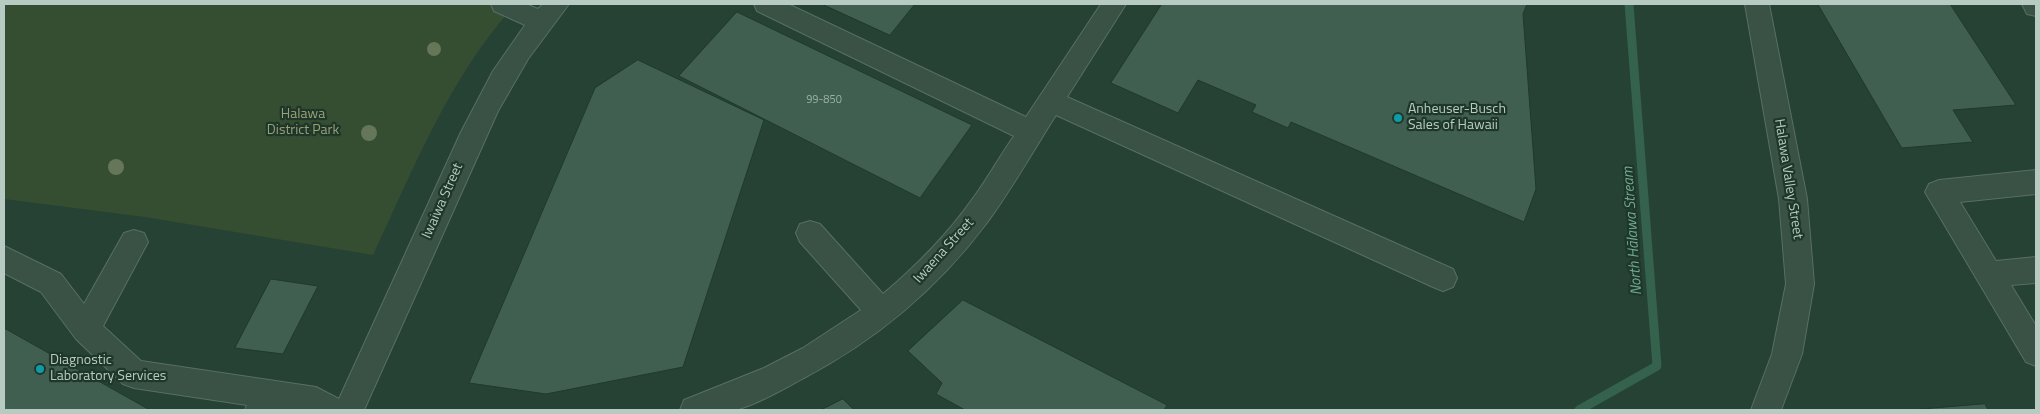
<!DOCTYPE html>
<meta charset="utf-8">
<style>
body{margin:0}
#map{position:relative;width:2040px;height:414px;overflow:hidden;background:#264234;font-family:"Titillium Web",sans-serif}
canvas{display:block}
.frame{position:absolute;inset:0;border:5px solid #b7cbc2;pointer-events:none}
</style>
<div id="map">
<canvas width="2040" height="414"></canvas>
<div class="frame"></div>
</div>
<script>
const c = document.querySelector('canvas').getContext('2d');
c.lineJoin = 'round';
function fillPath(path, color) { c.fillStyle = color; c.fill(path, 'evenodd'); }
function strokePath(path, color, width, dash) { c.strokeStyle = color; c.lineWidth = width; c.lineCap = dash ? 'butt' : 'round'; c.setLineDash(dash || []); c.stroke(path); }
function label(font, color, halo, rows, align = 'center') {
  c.font = font + ' "Titillium Web",sans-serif'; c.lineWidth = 4.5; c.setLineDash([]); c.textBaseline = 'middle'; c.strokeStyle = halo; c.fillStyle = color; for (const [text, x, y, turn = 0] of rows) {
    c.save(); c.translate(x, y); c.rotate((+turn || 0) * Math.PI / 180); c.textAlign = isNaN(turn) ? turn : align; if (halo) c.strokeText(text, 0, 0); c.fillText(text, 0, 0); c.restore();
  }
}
const green = new Path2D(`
 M 4,4 L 516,4 C 450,75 414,168 373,255 L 145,217 L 4,199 Z`);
const stream = new Path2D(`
 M 1579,410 L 1657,366 L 1629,4`);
const building = new Path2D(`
 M 822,4 L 915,4 L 890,35 Z
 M 1162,4 L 1527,4 L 1523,14 L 1536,189 L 1524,222 L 1291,122 L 1288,128 L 1252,112 L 1256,105 L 1198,80 L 1178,113 L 1111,83 Z
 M 1818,4 L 1950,4 L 2016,105 L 1953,110 L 1973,142 L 1902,148 Z
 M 737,12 L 972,125 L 920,198 L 679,76 Z
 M 638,60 L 764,120 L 683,367 L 546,394 L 469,383 L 595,88 Z
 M 271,279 L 318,286 L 283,354 L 235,348 Z
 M 963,300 L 1167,405 L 1164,410 L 965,410 L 936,394 L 942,383 L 908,351 Z
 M 4,328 L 150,410 L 4,410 Z
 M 843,399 L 854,410 L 821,410 Z
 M 1985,404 L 1988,410 L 1910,410 Z`);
const minor = new Path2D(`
 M 491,4 L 526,4 L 538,9 L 543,4 L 569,4 L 528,59 L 498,111 L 364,410 L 245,410 L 247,405 L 134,388 L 123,384 L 76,339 L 41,292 L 4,273 L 4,246 L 61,274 L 84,304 L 124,233 L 134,230 L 144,233 L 148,242 L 103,326 L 141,361 L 316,387 L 339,399 L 461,132 L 493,71 L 525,25 L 494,11 Z
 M 754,4 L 788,4 L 1026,117 L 1101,4 L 1126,4 L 1067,97 L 1453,269 L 1457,278 L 1453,287 L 1443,291 L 1433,287 L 1056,115 C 1033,151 1012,189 986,224 C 937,289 875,341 802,379 C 788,387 748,409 733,410 C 716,412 697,410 680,410 L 684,400 L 764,368 L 803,348 L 861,310 L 800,242 L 796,233 L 800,224 L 810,221 L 820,224 L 883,294 C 916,266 946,236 971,201 C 987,180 999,157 1014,136 L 757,11 Z
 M 1745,4 L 1769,4 L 1807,199 L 1814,284 L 1802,354 L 1781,410 L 1751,410 L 1772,354 L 1786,284 L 1779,199 Z
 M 2022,4 L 2036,4 L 2036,16 L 2027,14 Z
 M 2036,170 L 2036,194 L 1960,202 L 1996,261 L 2036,257 L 2036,283 L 2011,285 L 2036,326 L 2036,366 L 2026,362 L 1925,192 L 1929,184 L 1939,180 Z`);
const trees = [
 [434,49,7],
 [369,133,8],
 [116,167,8]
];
const markers = [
 [1398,118,5,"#0f9aa8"],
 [40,369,5,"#0f9aa8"]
];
const numberNames = [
 ["99-850",824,100]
];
const poiNames = [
 ["Anheuser-Busch",1408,110],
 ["Sales of Hawaii",1408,126],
 ["Diagnostic",50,361],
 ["Laboratory Services",50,377]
];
const parkNames = [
 ["Halawa",303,115],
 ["District Park",303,131]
];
const streetNames = [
 ["Halawa Valley Street",1788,179,81],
 ["Iwaiwa Street",443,201,-66],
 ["Iwaena Street",944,251,-48]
];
const waterNames = [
 ["North Hālawa Stream",1633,231,-94]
];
fillPath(green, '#354e31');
strokePath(stream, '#34624c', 9);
fillPath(building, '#405f50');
strokePath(building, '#21392d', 1);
strokePath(minor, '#586f64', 2);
fillPath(minor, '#3a5146');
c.fillStyle = '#667658';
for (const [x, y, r] of trees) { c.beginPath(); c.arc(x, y, r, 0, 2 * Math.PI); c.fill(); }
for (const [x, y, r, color] of markers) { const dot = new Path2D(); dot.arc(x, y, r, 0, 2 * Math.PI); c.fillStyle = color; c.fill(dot); strokePath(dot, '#1f372b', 2); }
label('11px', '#99b0a6', null, numberNames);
label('14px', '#b7cbc2', '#1f372b', poiNames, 'left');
label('14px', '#9aa175', '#1f372b', parkNames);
label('14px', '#b7cbc2', '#1f372b', streetNames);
label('italic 15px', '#70aa8e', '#1f372b', waterNames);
</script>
